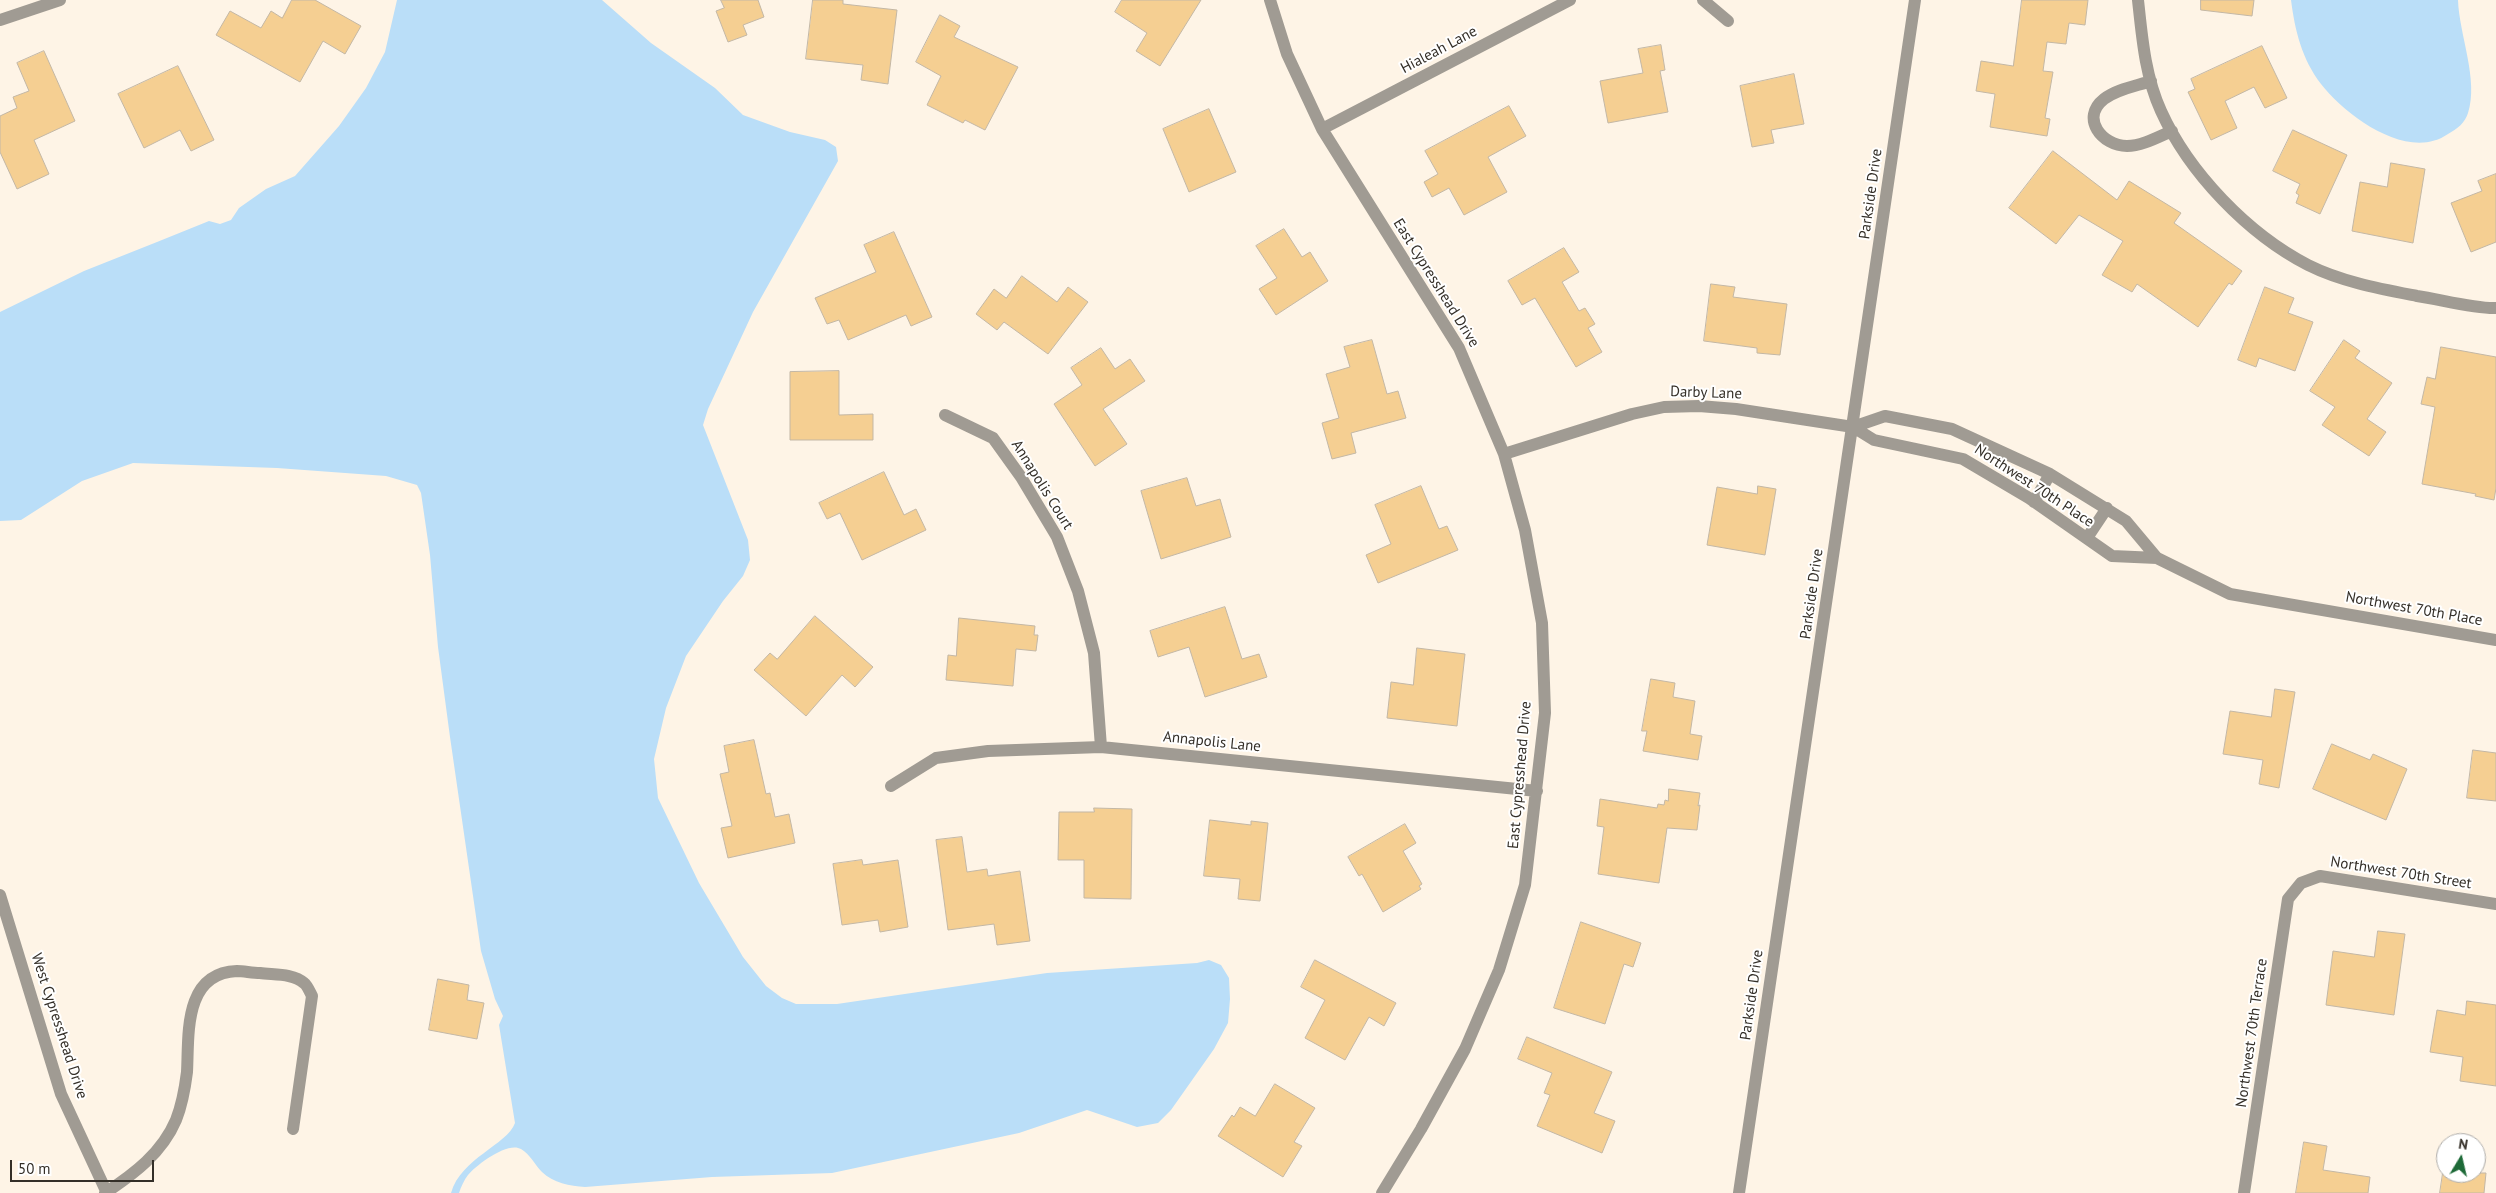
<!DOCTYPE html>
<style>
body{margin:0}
#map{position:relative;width:2496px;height:1193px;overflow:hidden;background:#fef4e6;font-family:"PT Sans",sans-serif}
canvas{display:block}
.north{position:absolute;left:2436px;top:1133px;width:50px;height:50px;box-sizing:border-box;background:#fff;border:1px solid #aeaca9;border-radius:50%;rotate:9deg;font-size:14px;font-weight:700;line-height:20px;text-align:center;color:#342f28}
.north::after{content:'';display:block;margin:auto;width:18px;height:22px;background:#1e6a38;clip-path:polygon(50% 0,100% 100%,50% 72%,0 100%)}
.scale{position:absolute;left:10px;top:1160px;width:144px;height:22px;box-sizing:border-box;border:2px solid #342f28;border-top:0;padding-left:6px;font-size:15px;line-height:18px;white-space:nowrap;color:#342f28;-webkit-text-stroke:4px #fff;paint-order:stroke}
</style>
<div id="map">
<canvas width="2496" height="1193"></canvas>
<div class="north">N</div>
<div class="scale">50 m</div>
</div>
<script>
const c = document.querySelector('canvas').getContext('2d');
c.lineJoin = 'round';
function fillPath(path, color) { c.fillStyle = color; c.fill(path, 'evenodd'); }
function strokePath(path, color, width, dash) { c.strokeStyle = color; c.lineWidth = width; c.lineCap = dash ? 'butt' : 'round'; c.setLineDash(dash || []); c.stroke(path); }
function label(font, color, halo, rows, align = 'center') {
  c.font = font + ' "PT Sans",sans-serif'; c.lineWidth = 4; c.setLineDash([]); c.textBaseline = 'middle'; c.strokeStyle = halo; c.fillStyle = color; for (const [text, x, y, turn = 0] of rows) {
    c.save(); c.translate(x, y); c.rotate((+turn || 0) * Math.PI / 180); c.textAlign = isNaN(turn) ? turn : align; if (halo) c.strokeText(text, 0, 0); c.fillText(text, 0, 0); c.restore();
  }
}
const water = new Path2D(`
 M 397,0 L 602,0 L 651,43 L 715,88 L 743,115 L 790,132 L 825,140 L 836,147 L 838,161 L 753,312 L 708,409 L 703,425 L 748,540 L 750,560 L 743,576 L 723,601 L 686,656 L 666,708 L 654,759 L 658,798 L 699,883 L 743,957 L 766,986 L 782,998 L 796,1004 L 837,1004 L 1047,973 L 1197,963 L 1209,960 L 1221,965 L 1229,978 L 1230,999 L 1228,1023 L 1214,1049 L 1171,1110 L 1158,1123 L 1137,1127 L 1087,1110 L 1019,1133 L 832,1173 L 712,1177 L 585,1187 C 570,1186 553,1183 542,1172 C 535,1165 530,1154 521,1149 C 508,1141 476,1165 468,1175 C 464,1180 461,1187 459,1193 L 451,1193 C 461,1158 507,1145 515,1123 L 499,1025 L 503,1016 L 495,999 L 481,951 L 450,737 L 438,647 L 430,555 L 421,493 L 417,485 L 386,476 L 277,468 L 133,463 L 82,481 L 21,520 L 0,521 L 0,312 L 84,271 L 157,242 L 209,221 L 220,224 L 231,220 L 239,208 L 266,189 L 295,176 L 339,126 L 366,88 L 385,52 Z
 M 2291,0 L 2458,0 C 2459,34 2479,80 2468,113 C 2465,123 2457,129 2448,134 C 2408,162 2346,116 2321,84 C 2302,59 2295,31 2291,0 Z`);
const building = new Path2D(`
 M 292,0 L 315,0 L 361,26 L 345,54 L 323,41 L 300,82 L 216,35 L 230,11 L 261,28 L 271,11 L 282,18 Z
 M 721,0 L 758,0 L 764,17 L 743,25 L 747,35 L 728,42 L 716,11 L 724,8 Z
 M 813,0 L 843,0 L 843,4 L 897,10 L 888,84 L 861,80 L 863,65 L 806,59 Z
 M 1122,0 L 1201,0 L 1160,66 L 1136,51 L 1147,33 L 1115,12 Z
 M 2022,0 L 2088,0 L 2085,25 L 2069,23 L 2066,44 L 2047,42 L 2043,71 L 2053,72 L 2045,118 L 2050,119 L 2047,136 L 1990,127 L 1995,94 L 1976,91 L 1981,61 L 2013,66 Z
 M 2201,0 L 2254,0 L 2252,16 L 2201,10 Z
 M 940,15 L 960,26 L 954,37 L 1018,67 L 985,130 L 965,120 L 963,123 L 927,105 L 941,76 L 916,62 Z
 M 1661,45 L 1665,70 L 1660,71 L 1668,112 L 1608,123 L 1600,81 L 1643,73 L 1638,49 Z
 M 2262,46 L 2287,98 L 2265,108 L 2254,87 L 2225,101 L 2237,128 L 2211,140 L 2188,92 L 2195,89 L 2191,79 Z
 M 44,51 L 75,121 L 34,140 L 49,174 L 17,189 L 0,152 L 0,116 L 17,108 L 13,97 L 29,91 L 17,63 Z
 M 178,66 L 214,140 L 191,151 L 180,130 L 144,148 L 118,94 Z
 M 1794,74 L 1804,124 L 1771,130 L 1774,143 L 1752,147 L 1740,86 Z
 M 1509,106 L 1526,136 L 1488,157 L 1507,192 L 1464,215 L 1449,188 L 1432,197 L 1424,182 L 1438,174 L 1425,151 Z
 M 1209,109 L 1236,172 L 1189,192 L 1163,129 Z
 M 2293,130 L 2347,155 L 2320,214 L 2296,203 L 2299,195 L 2296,193 L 2300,184 L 2273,171 Z
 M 2053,151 L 2117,200 L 2129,181 L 2181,213 L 2174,223 L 2242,271 L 2232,285 L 2229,283 L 2198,327 L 2137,284 L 2132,292 L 2102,275 L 2123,241 L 2079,215 L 2056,244 L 2009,208 Z
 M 2391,163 L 2425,169 L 2413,243 L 2352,231 L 2360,182 L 2387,187 Z
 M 2496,174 L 2496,242 L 2471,252 L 2451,203 L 2482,191 L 2478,181 Z
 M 1284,229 L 1302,257 L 1310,252 L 1328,281 L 1276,315 L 1259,289 L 1277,278 L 1256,246 Z
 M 894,232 L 932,317 L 911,326 L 906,315 L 848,340 L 839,320 L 827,324 L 815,298 L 876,272 L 864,245 Z
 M 1564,248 L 1579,272 L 1562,282 L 1579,311 L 1585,308 L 1595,324 L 1588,328 L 1602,352 L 1576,367 L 1535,298 L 1522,305 L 1508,281 Z
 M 1022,276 L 1057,302 L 1068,287 L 1088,302 L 1048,354 L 1004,322 L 997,330 L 976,314 L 994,289 L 1006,298 Z
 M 1711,284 L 1735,287 L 1733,297 L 1787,304 L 1780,355 L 1757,353 L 1757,348 L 1704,341 Z
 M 2265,287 L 2294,298 L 2288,313 L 2313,322 L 2295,371 L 2259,358 L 2256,367 L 2238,360 Z
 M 1372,340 L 1387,394 L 1398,391 L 1406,418 L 1351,433 L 1356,453 L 1332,459 L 1322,423 L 1339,418 L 1326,374 L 1350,367 L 1344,347 Z
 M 2344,340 L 2360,351 L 2355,358 L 2392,383 L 2367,419 L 2386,432 L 2369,456 L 2322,425 L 2335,407 L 2310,391 Z
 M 2441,347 L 2496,357 L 2496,488 L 2494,500 L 2475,496 L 2476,494 L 2422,484 L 2435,407 L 2421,404 L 2427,377 L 2435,379 Z
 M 1101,348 L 1115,369 L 1130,359 L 1145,381 L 1103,409 L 1127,444 L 1095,466 L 1054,404 L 1082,385 L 1071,368 Z
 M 839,371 L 839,415 L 873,414 L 873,440 L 790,440 L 790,372 Z
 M 884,472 L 904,515 L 916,509 L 926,530 L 862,560 L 840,513 L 827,519 L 819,503 Z
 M 1187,478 L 1196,506 L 1220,499 L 1231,537 L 1161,559 L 1141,491 Z
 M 1421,486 L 1439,529 L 1447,526 L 1458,550 L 1378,583 L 1366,555 L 1391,544 L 1375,505 Z
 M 1758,486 L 1776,489 L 1765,555 L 1707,545 L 1717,487 L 1757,494 Z
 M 1225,607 L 1242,659 L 1259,654 L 1267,677 L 1205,697 L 1189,647 L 1158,657 L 1150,631 Z
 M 815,616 L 873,667 L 855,687 L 842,675 L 806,716 L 754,670 L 770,653 L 777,659 Z
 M 959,618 L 1035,626 L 1034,635 L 1038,635 L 1036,651 L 1016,649 L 1013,686 L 946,680 L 948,655 L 956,656 Z
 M 1417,648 L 1465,654 L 1457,726 L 1387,718 L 1391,682 L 1413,685 Z
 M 1651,679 L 1675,683 L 1673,697 L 1695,701 L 1690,734 L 1702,736 L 1698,760 L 1643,751 L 1647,731 L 1642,731 Z
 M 2275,689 L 2295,692 L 2279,788 L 2259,784 L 2263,760 L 2223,754 L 2230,711 L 2271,717 Z
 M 754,740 L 766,794 L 770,793 L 775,817 L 789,814 L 795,843 L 728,858 L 721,828 L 732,826 L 720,774 L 729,772 L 724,746 Z
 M 2332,744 L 2370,760 L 2373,754 L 2407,769 L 2386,820 L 2313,789 Z
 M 2473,750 L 2496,753 L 2496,801 L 2467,798 Z
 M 1669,789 L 1700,793 L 1698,806 L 1700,805 L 1697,830 L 1667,828 L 1659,883 L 1598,874 L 1604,827 L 1597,826 L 1600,799 L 1657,808 L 1658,804 L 1664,805 L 1665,800 L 1668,801 Z
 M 1094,808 L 1132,809 L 1131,899 L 1084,898 L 1084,860 L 1058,860 L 1059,812 L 1094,812 Z
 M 1210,820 L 1251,825 L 1251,821 L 1268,823 L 1260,901 L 1238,899 L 1240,879 L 1204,876 Z
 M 1405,824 L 1416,843 L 1403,851 L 1422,884 L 1419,886 L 1421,889 L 1383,912 L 1362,874 L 1359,876 L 1348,857 Z
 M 962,837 L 967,872 L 987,869 L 988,876 L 1020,871 L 1030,941 L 997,945 L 994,924 L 948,930 L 936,840 Z
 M 862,860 L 863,865 L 898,860 L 908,927 L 880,932 L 878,920 L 842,925 L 833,864 Z
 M 1581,922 L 1641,943 L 1633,967 L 1624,964 L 1605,1024 L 1554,1008 Z
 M 2378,931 L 2405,934 L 2394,1015 L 2326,1005 L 2333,951 L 2374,957 Z
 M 1315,960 L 1396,1003 L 1384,1026 L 1369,1017 L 1345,1060 L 1305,1038 L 1325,1000 L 1301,987 Z
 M 438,979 L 469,985 L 467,1000 L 484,1003 L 477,1039 L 429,1030 Z
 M 2467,1001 L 2496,1005 L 2496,1086 L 2460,1081 L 2463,1057 L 2430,1052 L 2437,1010 L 2465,1015 Z
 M 1527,1037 L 1612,1072 L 1594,1113 L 1615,1121 L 1602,1153 L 1537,1126 L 1550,1095 L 1544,1093 L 1552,1073 L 1518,1059 Z
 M 1275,1084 L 1315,1108 L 1294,1142 L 1302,1146 L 1283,1177 L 1218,1136 L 1232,1115 L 1234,1117 L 1240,1107 L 1255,1116 Z
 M 2304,1142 L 2327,1146 L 2323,1170 L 2370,1177 L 2368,1193 L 2296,1193 Z
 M 2443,1173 L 2462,1176 L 2462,1173 L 2486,1173 L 2484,1193 L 2440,1193 Z`);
const minor = new Path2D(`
 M 1270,0 L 1287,54 L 1322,129 L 1459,348 L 1504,454 L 1525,530 L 1542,623 L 1545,713 L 1525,885 L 1499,970 L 1465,1049 L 1421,1129 L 1382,1193
 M 1703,0 L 1728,21
 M 2138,0 C 2142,37 2145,76 2161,111 C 2189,173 2248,234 2308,265 C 2342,282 2381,289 2417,296 C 2439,299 2475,309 2496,308
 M 0,20 L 60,0
 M 2151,81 C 2136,86 2117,89 2104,99 C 2080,118 2102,146 2127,146 C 2142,146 2158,137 2172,131
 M 1322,129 L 1570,0
 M 945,415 L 993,438 L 1021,477 L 1057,537 L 1078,591 L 1094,653 L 1101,747
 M 1853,427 L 1885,416 L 1952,429 L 2050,474 L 2126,521 L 2157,558 L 2230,594 L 2496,640
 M 1504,454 L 1632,414 L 1664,407 L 1699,406 L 1736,409 L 1853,427 L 1874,440 L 1963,459 L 2029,498 L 2112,556 L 2157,558
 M 2034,502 L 2050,474
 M 2087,538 L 2107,508
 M 891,786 L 936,758 L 988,751 L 1101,747 L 1537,791
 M 0,895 L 61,1094 L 107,1193
 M 105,1193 C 134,1174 162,1153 176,1120 C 182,1105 185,1088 187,1072 C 189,1035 183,973 237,971 C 244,971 252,973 260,973 C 273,975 293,973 304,983 C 307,985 310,992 312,996 L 293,1129
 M 1739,1193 L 1915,0
 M 2244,1193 L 2288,899 L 2301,883 L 2320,876 L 2496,904`);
const streetNames = [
 ["Hialeah Lane",1439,50,-28],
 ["Parkside Drive",1871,194,-82],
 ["East Cypresshead Drive",1436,283,58],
 ["Darby Lane",1706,393,2],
 ["Annapolis Court",1042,485,58],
 ["Northwest 70th Place",2034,486,33],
 ["Parkside Drive",1812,594,-82],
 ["Northwest 70th Place",2414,609,10],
 ["Annapolis Lane",1212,742,6],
 ["East Cypresshead Drive",1520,775,-85],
 ["Northwest 70th Street",2401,873,9],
 ["Parkside Drive",1752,995,-82],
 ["West Cypresshead Drive",59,1026,72],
 ["Northwest 70th Terrace",2252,1033,-82]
];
fillPath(water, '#badef8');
fillPath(building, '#f5cf92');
strokePath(building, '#c3b7a5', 1);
strokePath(minor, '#a09b93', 12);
label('15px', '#342f28', '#fff', streetNames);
</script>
